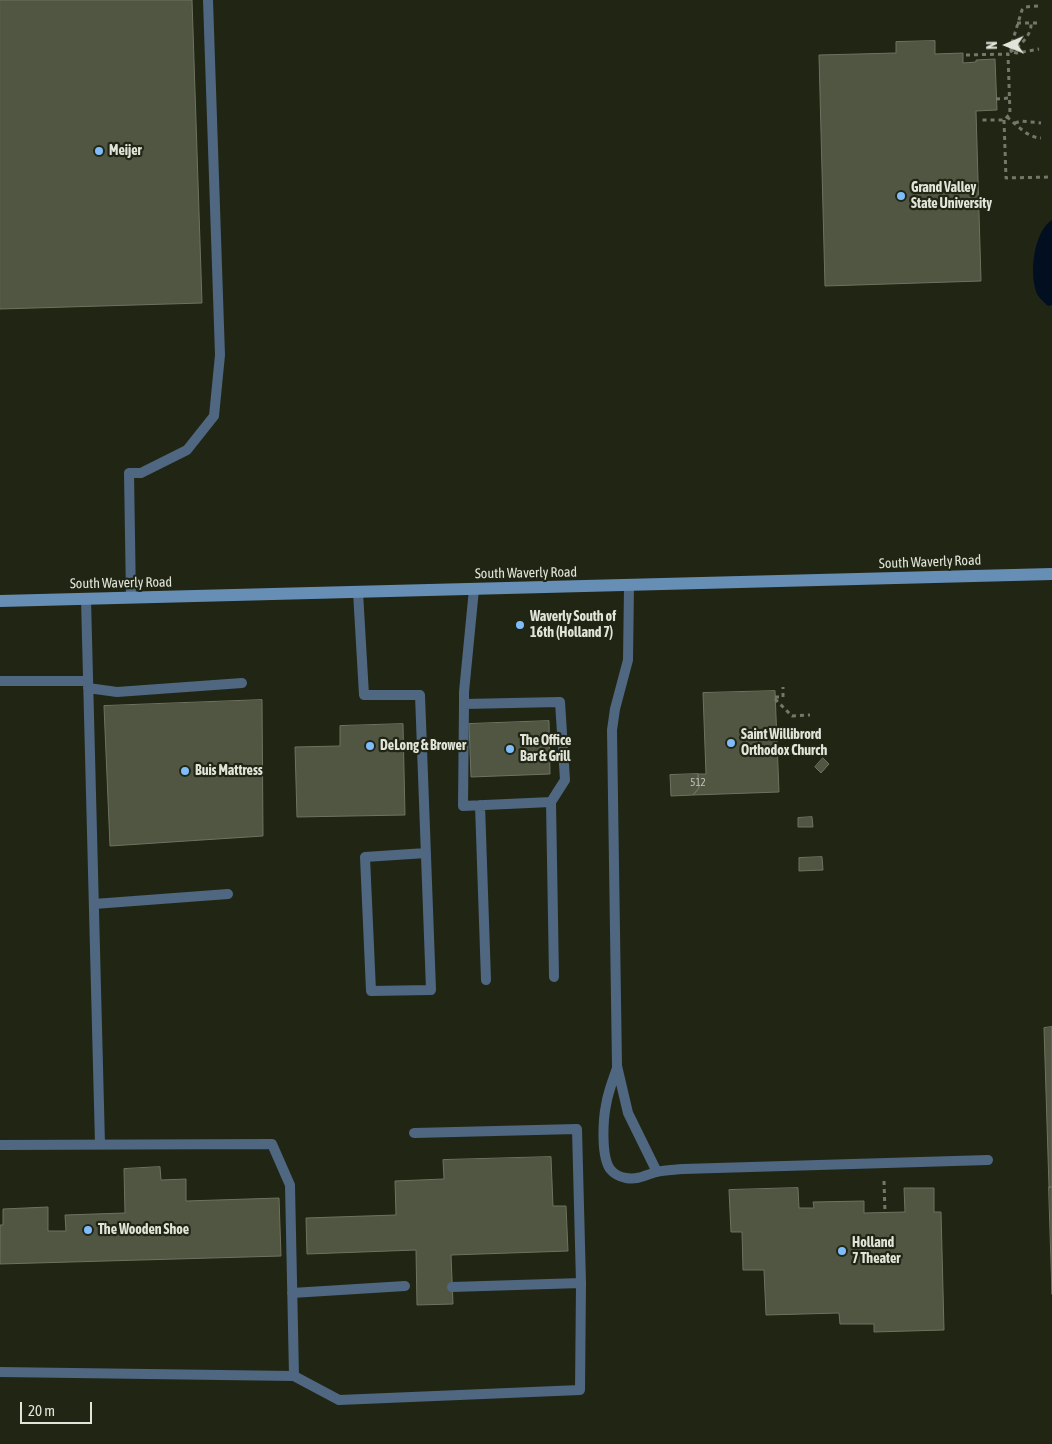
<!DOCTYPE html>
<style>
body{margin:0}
#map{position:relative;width:1052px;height:1444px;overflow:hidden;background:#212514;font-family:"Asap Condensed",sans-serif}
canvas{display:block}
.north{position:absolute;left:982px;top:20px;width:50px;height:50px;-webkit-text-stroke:4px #212514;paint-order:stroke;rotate:269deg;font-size:14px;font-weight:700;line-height:20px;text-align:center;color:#e1e4d9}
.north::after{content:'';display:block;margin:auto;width:18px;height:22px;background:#e1e4d9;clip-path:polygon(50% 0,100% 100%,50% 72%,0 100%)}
.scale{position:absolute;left:20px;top:1402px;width:72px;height:22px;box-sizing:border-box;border:2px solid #e1e4d9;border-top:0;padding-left:6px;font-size:15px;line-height:18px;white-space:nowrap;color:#e1e4d9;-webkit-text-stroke:4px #212514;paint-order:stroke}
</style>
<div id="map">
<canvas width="1052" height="1444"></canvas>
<div class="north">N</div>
<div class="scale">20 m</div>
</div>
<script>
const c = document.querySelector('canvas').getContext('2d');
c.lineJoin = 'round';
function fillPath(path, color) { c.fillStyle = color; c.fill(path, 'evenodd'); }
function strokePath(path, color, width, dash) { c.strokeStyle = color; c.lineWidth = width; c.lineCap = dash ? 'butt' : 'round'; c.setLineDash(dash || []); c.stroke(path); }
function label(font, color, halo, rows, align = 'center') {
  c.font = font + ' "Asap Condensed",sans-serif'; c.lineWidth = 4.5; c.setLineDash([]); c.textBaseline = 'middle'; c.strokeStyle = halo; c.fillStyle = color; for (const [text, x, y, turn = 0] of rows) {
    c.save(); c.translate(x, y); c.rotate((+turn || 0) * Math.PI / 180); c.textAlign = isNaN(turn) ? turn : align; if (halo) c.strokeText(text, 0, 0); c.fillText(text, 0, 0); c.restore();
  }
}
const water = new Path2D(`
 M 1052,220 L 1052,305 L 1048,306 C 1044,302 1039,298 1037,294 C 1029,275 1033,232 1052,220 Z`);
const building = new Path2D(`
 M 0,0 L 192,0 L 202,303 L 0,309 Z
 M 935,41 L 935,54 L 963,53 L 963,63 L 976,62 L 976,60 L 995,59 L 997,110 L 976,111 L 981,281 L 825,286 L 819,55 L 896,53 L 896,42 Z
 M 775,691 L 779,792 L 693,795 L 699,788 L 698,774 L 706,774 L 703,693 Z
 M 262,700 L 263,836 L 110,846 L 104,706 Z
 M 549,721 L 550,774 L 471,777 L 469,724 Z
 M 403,724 L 405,815 L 297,817 L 295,747 L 340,746 L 340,726 Z
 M 823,758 L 829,764 L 821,773 L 815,767 Z
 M 698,774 L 699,788 L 693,795 L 671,796 L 670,775 Z
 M 812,817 L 813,827 L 798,827 L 798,818 Z
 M 822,857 L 823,870 L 799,871 L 799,858 Z
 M 1052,1027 L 1052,1187 L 1049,1187 L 1044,1028 Z
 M 551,1157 L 553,1206 L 566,1206 L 568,1251 L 451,1255 L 453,1304 L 417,1305 L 416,1250 L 307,1254 L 306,1218 L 396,1215 L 395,1181 L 444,1179 L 443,1160 Z
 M 160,1167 L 161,1180 L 186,1179 L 186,1201 L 279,1198 L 281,1256 L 0,1264 L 0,1225 L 3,1225 L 3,1209 L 48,1207 L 48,1231 L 66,1231 L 65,1215 L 125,1213 L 124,1169 Z
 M 1049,1187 L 1052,1187 L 1052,1294 Z
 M 798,1188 L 799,1208 L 814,1208 L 813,1202 L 864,1201 L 864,1213 L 905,1212 L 904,1188 L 934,1188 L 934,1212 L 941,1212 L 944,1330 L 874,1332 L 874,1324 L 840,1324 L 839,1313 L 766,1315 L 764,1270 L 743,1270 L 742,1232 L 731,1232 L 729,1190 Z`);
const path = new Path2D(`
 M 1038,6 L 1025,7 L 1022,10 L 1011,46 L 1011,52 L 1017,53 L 1039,49
 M 1017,23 L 1038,23
 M 1010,52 C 1020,46 1032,35 1031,23
 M 966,55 L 1008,54 L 1010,114 L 1004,120 L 980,120
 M 996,99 L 1009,98
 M 1007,117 C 1017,125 1028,138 1041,138
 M 1004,120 L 1006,178 L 1052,177
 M 1015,123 L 1021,121 L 1041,123
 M 775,697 L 783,697 L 783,687
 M 775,699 L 792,716 L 810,715
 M 884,1181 L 885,1213`);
const lane = new Path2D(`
 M 629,586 L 628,660 L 615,709 L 612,730 L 617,1066 L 628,1113 L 657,1172
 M 358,592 L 364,695 L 420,695 L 431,990 L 371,991 L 365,857 L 426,853
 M 131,598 L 129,473 L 141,473 L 187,450 L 214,416 L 220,355 L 208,0
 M 86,599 L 100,1144
 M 0,681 L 88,681
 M 88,688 L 117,692 L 242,683
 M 464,704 L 560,702 L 565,780 L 551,802 L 463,806 L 464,704 L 464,692 L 474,589
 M 551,802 L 554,977
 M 480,805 L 486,980
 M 94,904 L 228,894
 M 617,1068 C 613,1080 608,1092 606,1105 C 603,1120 601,1156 610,1169 C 614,1174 620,1177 626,1178 C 638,1180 646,1175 656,1172 C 665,1170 674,1170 683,1169 L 988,1160
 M 0,1145 L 272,1144 L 290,1185 L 294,1376 L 0,1372
 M 452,1287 L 581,1283
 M 292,1293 L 405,1286
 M 294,1376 L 339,1400 L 580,1390 L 581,1283 L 577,1129 L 414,1133`);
const secondary = new Path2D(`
 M 0,601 L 1052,574`);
const markers = [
 [99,151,5,"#7fbdfa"],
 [901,196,5,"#7fbdfa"],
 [520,625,5,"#7fbdfa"],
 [731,743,5,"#7fbdfa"],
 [370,746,5,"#7fbdfa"],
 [510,749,5,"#7fbdfa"],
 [185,771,5,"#7fbdfa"],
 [88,1230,5,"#7fbdfa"],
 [842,1251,5,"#7fbdfa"]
];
const numberNames = [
 ["512",698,783]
];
const poiNames = [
 ["Meijer",109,151],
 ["Grand Valley",911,188],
 ["State University",911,204],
 ["Waverly South of",530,617],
 ["16th (Holland 7)",530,633],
 ["Saint Willibrord",741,735],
 ["Orthodox Church",741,751],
 ["The Office",520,741],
 ["Bar & Grill",520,757],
 ["DeLong & Brower",380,746],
 ["Buis Mattress",195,771],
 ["The Wooden Shoe",98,1230],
 ["Holland",852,1243],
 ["7 Theater",852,1259]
];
const streetNames = [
 ["South Waverly Road",930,562,-2],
 ["South Waverly Road",526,573,-1],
 ["South Waverly Road",121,583,-1]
];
fillPath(water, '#010f20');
fillPath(building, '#515643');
strokePath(building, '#6e735f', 1);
strokePath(path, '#747869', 3, [4, 4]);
strokePath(lane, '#4f6780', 10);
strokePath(secondary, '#678eb5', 12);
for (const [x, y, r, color] of markers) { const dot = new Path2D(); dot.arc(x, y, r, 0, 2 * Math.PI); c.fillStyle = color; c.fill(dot); strokePath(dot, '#212514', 2); }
label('11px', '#bdc0b4', null, numberNames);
label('bold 14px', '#e1e4d9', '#212514', poiNames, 'left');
label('14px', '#e1e4d9', '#212514', streetNames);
</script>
